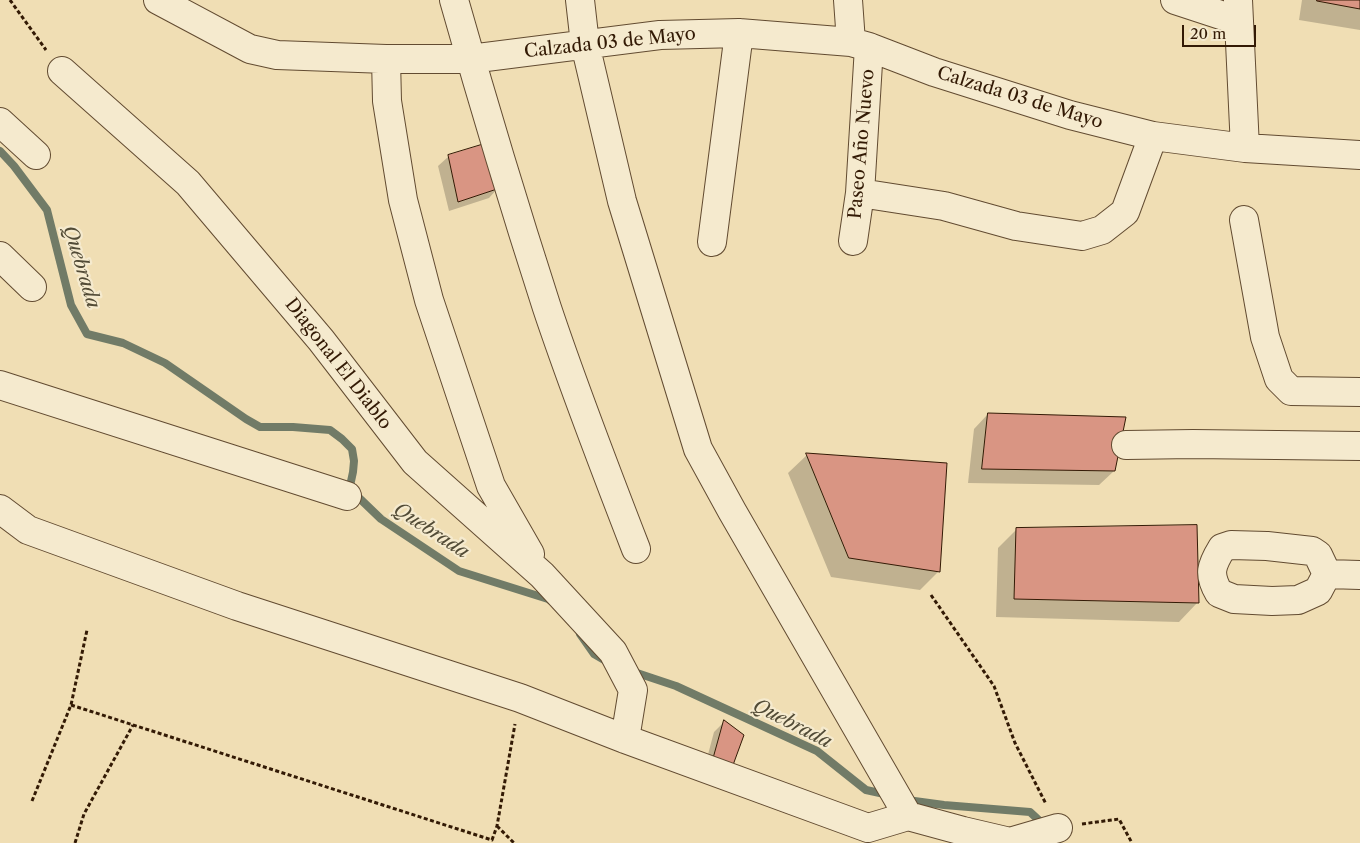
<!DOCTYPE html>
<meta charset="utf-8">
<style>
body{margin:0}
#map{position:relative;width:1360px;height:843px;overflow:hidden;background:#f0deb4;font-family:"Libre Caslon Text",serif}
canvas{display:block}
.scale{position:absolute;left:1182px;top:25px;width:74px;height:22px;box-sizing:border-box;border:2px solid #331a05;border-top:0;padding-left:6px;font-size:15px;line-height:18px;white-space:nowrap;color:#331a05;-webkit-text-stroke:4px #f5eace;paint-order:stroke}
</style>
<div id="map">
<canvas width="1360" height="843"></canvas>
<div class="scale">20 m</div>
</div>
<script>
const c = document.querySelector('canvas').getContext('2d');
c.lineJoin = 'round';
function fillPath(path, color) { c.fillStyle = color; c.fill(path, 'evenodd'); }
function strokePath(path, color, width, dash) { c.strokeStyle = color; c.lineWidth = width; c.lineCap = dash ? 'butt' : 'round'; c.setLineDash(dash || []); c.stroke(path); }
function label(font, color, halo, rows, align = 'center') {
  c.font = font + ' "Libre Caslon Text",serif'; c.lineWidth = 4.5; c.setLineDash([]); c.textBaseline = 'middle'; c.strokeStyle = halo; c.fillStyle = color; for (const [text, x, y, turn = 0] of rows) {
    c.save(); c.translate(x, y); c.rotate((+turn || 0) * Math.PI / 180); c.textAlign = isNaN(turn) ? turn : align; if (halo) c.strokeText(text, 0, 0); c.fillText(text, 0, 0); c.restore();
  }
}
const shadow = new Path2D(`
 M 1302,0 L 1360,0 L 1360,30 L 1299,20 Z
 M 490,144 L 498,188 L 489,198 L 449,211 L 438,166 L 448,157 Z
 M 988,414 L 1114,471 L 1099,485 L 968,483 L 974,429 Z
 M 807,455 L 939,571 L 920,590 L 831,577 L 788,473 Z
 M 1017,529 L 1197,603 L 1179,622 L 996,617 L 998,548 Z
 M 724,722 L 728,776 L 702,777 L 714,732 Z`);
const stream = new Path2D(`
 M 0,151 L 14,166 L 47,210 L 71,305 L 87,334 L 123,343 L 165,363 L 246,419 L 260,427 L 293,427 L 330,430 L 342,439 L 352,449 L 354,461 L 353,472 L 350,486 L 355,494 L 381,519 L 459,571 L 548,599 L 554,603
 M 580,634 L 594,654 L 606,661
 M 631,671 L 676,686 L 817,751 L 866,790 L 889,795
 M 907,800 L 944,805 L 1030,812 L 1044,825`);
const building = new Path2D(`
 M 1317,0 L 1360,0 L 1360,9 L 1317,1 Z
 M 491,142 L 500,188 L 458,202 L 448,155 Z
 M 988,413 L 1126,417 L 1115,471 L 982,469 Z
 M 806,453 L 947,463 L 940,572 L 849,558 Z
 M 1197,525 L 1199,603 L 1014,599 L 1016,528 Z
 M 724,720 L 744,735 L 729,776 L 711,767 Z`);
const path = new Path2D(`
 M 10,0 L 46,50
 M 931,595 L 994,686 L 1015,743 L 1046,804
 M 71,705 L 492,840 L 497,826 L 515,724
 M 32,801 L 71,705 L 87,630
 M 1082,824 L 1119,819 L 1132,843
 M 497,826 L 514,843
 M 75,843 L 84,814 L 133,725`);
const minor = new Path2D(`
 M 158,0 L 250,49 L 277,55 L 386,59 L 470,59 L 660,35 L 739,33 L 851,42 L 869,47 L 934,72 L 1070,115 L 1153,136 L 1245,148 L 1360,155
 M 454,0 C 483,103 514,206 547,308 C 574,389 605,469 636,549
 M 580,0 L 585,44 L 622,201 L 698,449 L 732,511 L 908,816
 M 848,0 L 851,42
 M 1175,0 L 1239,21
 M 1238,0 L 1245,148
 M 386,59 L 387,101 L 403,200 L 429,300 L 491,486 L 530,554
 M 62,71 L 188,183 L 321,340 L 415,462 L 542,575 L 613,652 L 633,690 L 625,739
 M 0,122 L 36,155
 M 860,193 L 944,206 L 1016,226 L 1082,236 L 1102,230 L 1125,212 L 1153,136
 M 1244,220 L 1265,337 L 1279,379 L 1291,391 L 1360,392
 M 853,241 L 860,193 L 869,47
 M 712,242 L 739,33
 M 0,256 L 32,287
 M 0,385 L 347,496
 M 1126,445 L 1193,444 L 1360,446
 M 0,509 L 28,530 L 237,606 L 520,698 L 625,739 L 868,828 L 908,816 L 963,831 L 1010,842 L 1058,828
 M 1231,545 L 1267,546 L 1312,551 L 1318,555 L 1327,574 L 1318,591 L 1298,600 L 1272,601 L 1234,599 L 1219,593 C 1208,574 1211,566 1222,548 Z
 M 1327,574 L 1360,575`);
const streetNames = [
 ["Calzada 03 de Mayo",610,43,-6],
 ["Calzada 03 de Mayo",1020,98,17],
 ["Paseo Año Nuevo",862,144,-85],
 ["Diagonal El Diablo",338,364,52]
];
const waterNames = [
 ["Quebrada",81,267,73],
 ["Quebrada",431,531,33],
 ["Quebrada",792,724,27]
];
fillPath(shadow, '#0003');
strokePath(stream, '#717b67', 8);
fillPath(building, '#d99583');
strokePath(building, '#331a05', 1);
strokePath(minor, '#624b31', 30);
strokePath(path, '#331a05', 3, [4, 2.5]);
strokePath(minor, '#f5eace', 28);
label('18px', '#331a05', '#f5eace', streetNames);
label('italic 19px', '#524b36', '#f5eace', waterNames);
</script>
